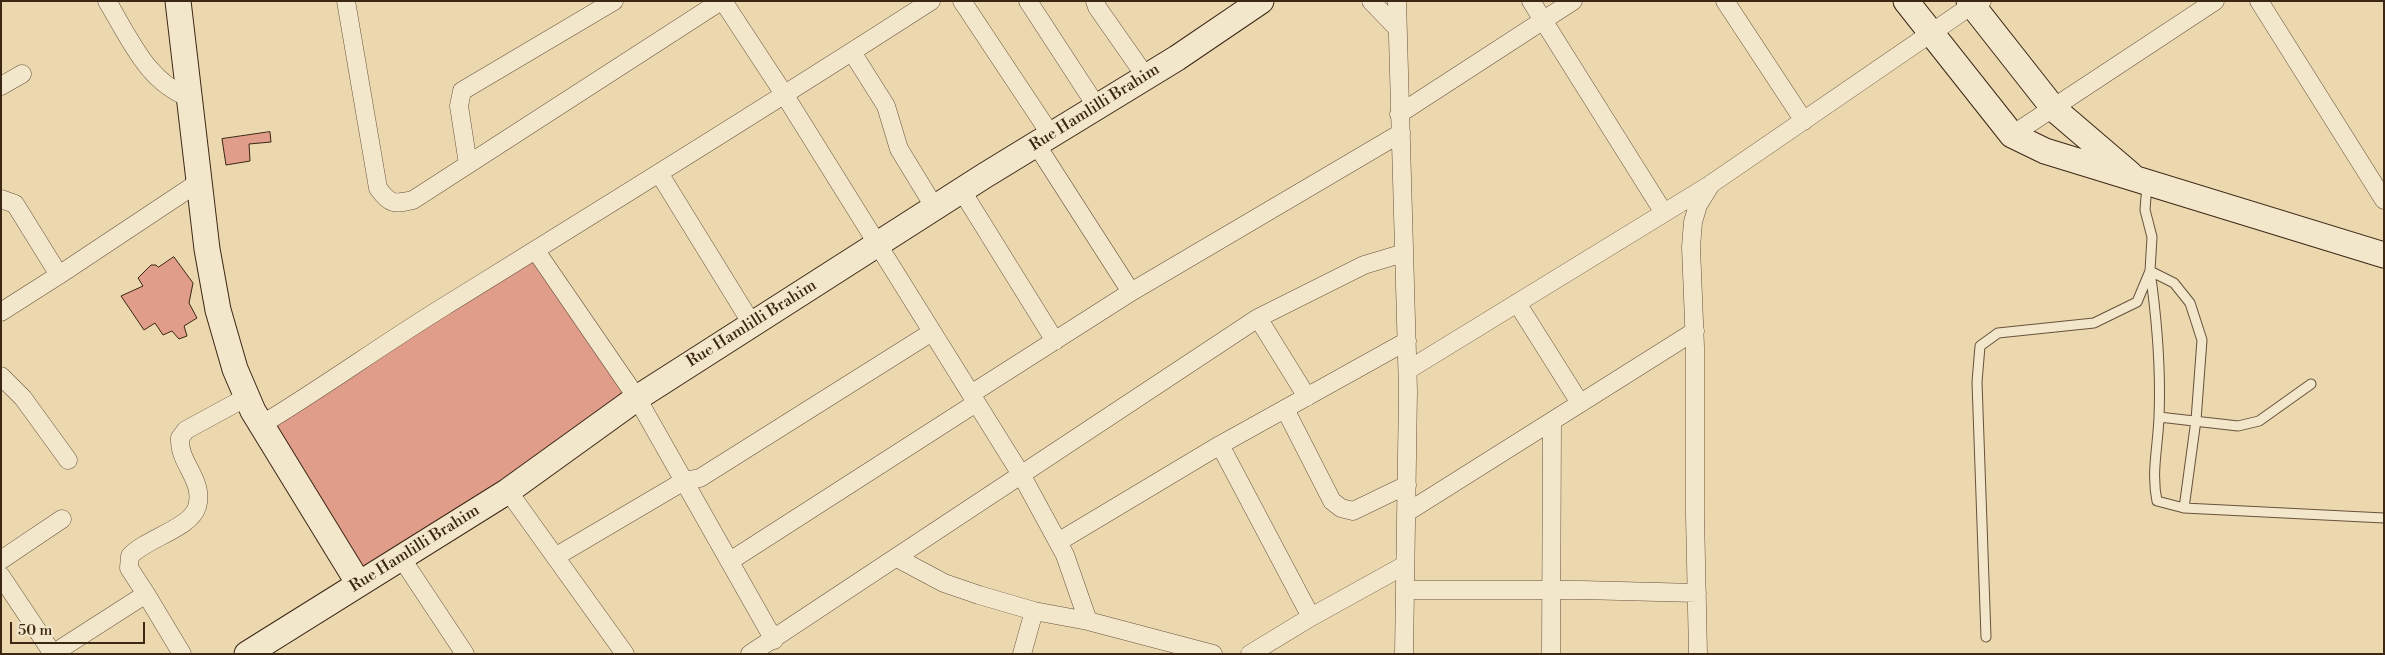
<!DOCTYPE html>
<style>
body{margin:0}
#map{position:relative;width:2385px;height:655px;overflow:hidden;background:#ebd8af;font-family:"Libre Bodoni",serif}
canvas{display:block}
.frame{position:absolute;inset:0;border:2px solid #3c2614;pointer-events:none}
.scale{position:absolute;left:10px;top:622px;width:135px;height:22px;box-sizing:border-box;border:2px solid #3c2614;border-top:0;padding-left:6px;font-size:15px;line-height:18px;white-space:nowrap;color:#3c2614;-webkit-text-stroke:4px #f2e6cb;paint-order:stroke}
</style>
<div id="map">
<canvas width="2385" height="655"></canvas>
<div class="frame"></div>
<div class="scale">50 m</div>
</div>
<script>
const c = document.querySelector('canvas').getContext('2d');
c.lineJoin = 'round';
function fillPath(path, color) { c.fillStyle = color; c.fill(path, 'evenodd'); }
function strokePath(path, color, width, dash) { c.strokeStyle = color; c.lineWidth = width; c.lineCap = dash ? 'butt' : 'round'; c.setLineDash(dash || []); c.stroke(path); }
function label(font, color, halo, rows, align = 'center') {
  c.font = font + ' "Libre Bodoni",serif'; c.lineWidth = 4.5; c.setLineDash([]); c.textBaseline = 'middle'; c.strokeStyle = halo; c.fillStyle = color; for (const [text, x, y, turn = 0] of rows) {
    c.save(); c.translate(x, y); c.rotate((+turn || 0) * Math.PI / 180); c.textAlign = isNaN(turn) ? turn : align; if (halo) c.strokeText(text, 0, 0); c.fillText(text, 0, 0); c.restore();
  }
}
const building = new Path2D(`
 M 270,132 L 271,142 L 249,144 L 250,161 L 226,165 L 222,139 Z
 M 536,251 L 637,398 L 359,584 L 261,425 Z
 M 174,257 L 193,283 L 189,303 L 197,318 L 184,326 L 187,336 L 179,339 L 172,331 L 163,335 L 155,323 L 144,330 L 121,296 L 143,286 L 138,278 L 151,265 L 156,265 L 158,267 Z`);
const lane = new Path2D(`
 M 2159,417 L 2238,426 L 2259,421 L 2311,384
 M 2184,508 L 2196,420 L 2202,340 L 2190,303 L 2174,283 L 2150,271 C 2157,320 2161,368 2159,417 C 2158,446 2151,473 2157,501 L 2184,508 L 2384,518
 M 1986,637 L 1977,382 L 1980,346 L 1998,333 L 2094,323 L 2137,302 L 2150,271 L 2152,237 L 2145,210 L 2147,184`);
const street = new Path2D(`
 M 107,1 C 130,39 147,82 190,98
 M 346,1 L 378,188 C 390,205 394,204 413,200 L 721,1
 M 723,1 L 784,94 L 1022,476 L 1065,555 L 1088,621
 M 962,1 L 1051,135
 M 1028,1 L 1097,107
 M 1095,1 L 1097,7 L 1146,77
 M 1371,1 L 1396,27
 M 1397,1 L 1408,391 L 1404,654
 M 1531,1 L 1664,213
 M 1725,1 L 1804,121
 M 2259,1 L 2384,200
 M 852,52 L 886,106 L 899,149 L 935,208
 M 1,86 L 22,74
 M 1399,114 L 1573,1
 M 2012,135 L 2215,1
 M 1036,144 L 1131,292
 M 468,164 L 459,106 L 462,91 L 614,1
 M 659,173 L 752,324
 M 962,191 L 1055,341
 M 1,199 L 15,204 L 59,275 L 1,312
 M 536,251 L 637,398 L 774,640
 M 59,275 L 199,182
 M 1517,303 L 1580,403
 M 1408,370 L 1708,186
 M 1,376 L 23,398 L 68,460
 M 971,394 L 1131,292 L 1401,133
 M 1307,397 L 1258,318 L 1364,265 L 1404,253
 M 1285,409 L 1332,501 L 1341,508 L 1353,511 L 1407,485
 M 261,425 C 324,387 383,344 445,306 C 608,205 770,105 931,1
 M 508,491 L 625,654
 M 1406,513 L 1695,331
 M 1058,542 L 1220,445
 M 400,556 L 465,654
 M 555,557 L 684,481 L 700,478 L 932,332
 M 897,558 L 944,583 L 979,595 L 1034,611 L 1088,621 L 1213,654
 M 1,560 L 62,519
 M 730,561 L 976,403
 M 1,576 L 53,654
 M 1405,590 L 1581,590 L 1697,593
 M 146,594 L 129,568 L 130,556 C 145,539 191,528 197,507 C 205,480 178,463 180,438 L 186,430 L 245,398
 M 1311,617 L 1220,445 L 1407,341
 M 54,653 L 146,594 L 182,654
 M 750,654 L 1258,318
 M 1022,654 L 1034,611
 M 1250,654 L 1311,617 L 1405,565
 M 1551,654 L 1552,421
 M 1698,654 L 1695,515 L 1695,347 L 1691,247 L 1693,222 L 1698,205 L 1711,184 L 1972,5 L 1982,1`);
const secondary = new Path2D(`
 M 178,1 L 207,249 L 218,310 L 235,369 L 253,411 L 359,584
 M 1906,1 L 2012,135 L 2045,151 L 2384,255
 M 1969,1 L 2054,109 L 2130,174
 M 247,654 L 508,491 L 637,398 L 984,176 L 1177,58 L 1261,1`);
const streetNames = [
 ["Rue Hamlilli Brahim",1095,108,-32],
 ["Rue Hamlilli Brahim",752,324,-32],
 ["Rue Hamlilli Brahim",415,549,-32]
];
fillPath(building, '#e09d8a');
strokePath(building, '#3c2614', 1);
strokePath(lane, '#68523b', 11);
strokePath(street, '#68523b', 19);
strokePath(secondary, '#3c2614', 27);
strokePath(lane, '#f2e6cb', 9);
strokePath(street, '#f2e6cb', 18);
strokePath(secondary, '#f2e6cb', 25);
label('16px', '#3c2614', '#f2e6cb', streetNames);
</script>
